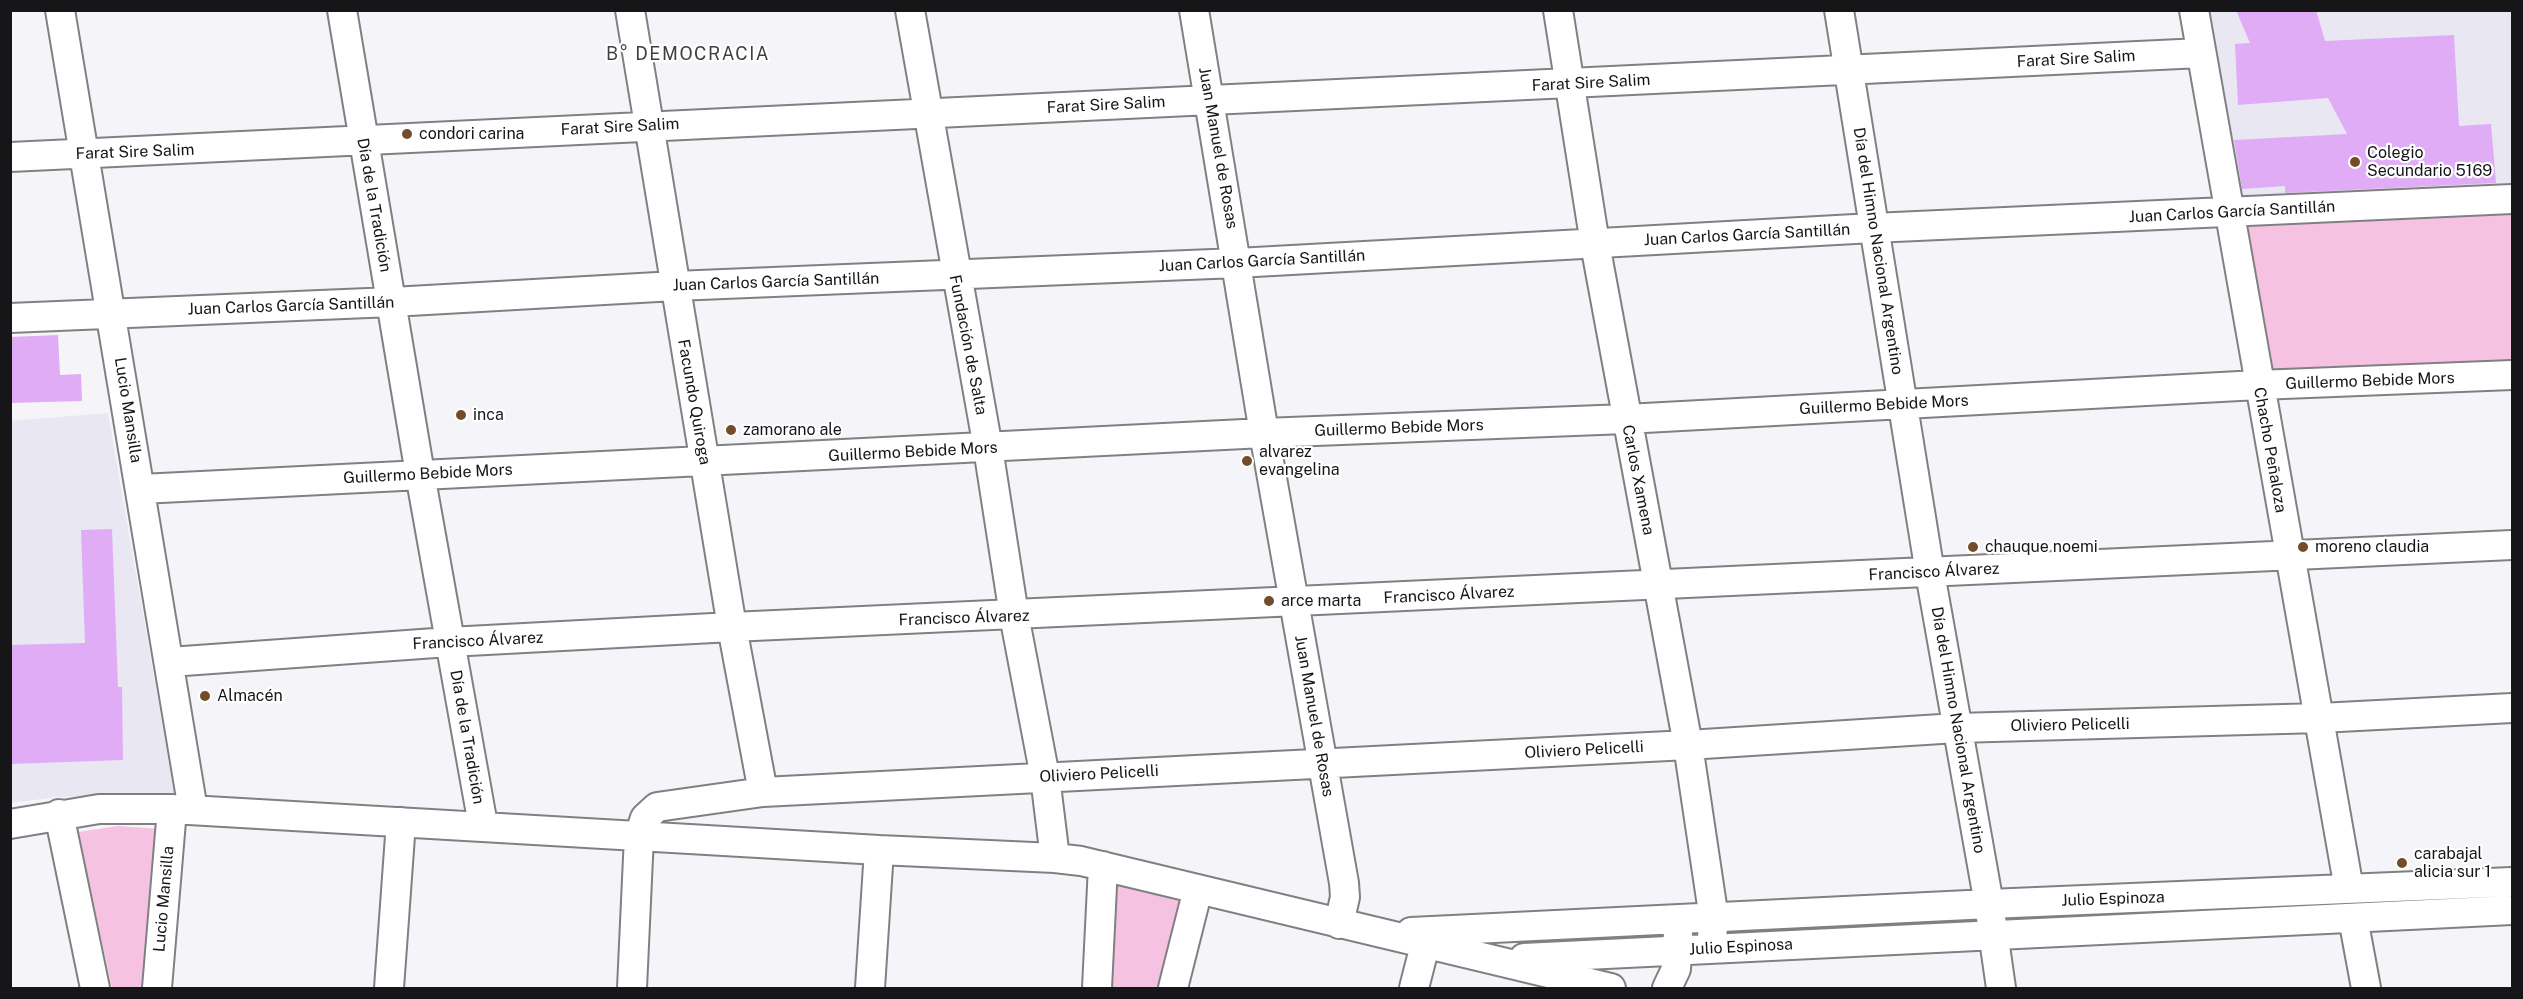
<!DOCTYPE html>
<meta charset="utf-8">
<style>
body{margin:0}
#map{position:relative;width:2523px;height:999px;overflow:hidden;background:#f5f5f9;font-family:"Public Sans",sans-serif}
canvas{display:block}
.frame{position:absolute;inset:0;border:12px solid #161517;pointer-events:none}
</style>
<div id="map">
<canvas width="2523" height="999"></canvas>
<div class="frame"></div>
</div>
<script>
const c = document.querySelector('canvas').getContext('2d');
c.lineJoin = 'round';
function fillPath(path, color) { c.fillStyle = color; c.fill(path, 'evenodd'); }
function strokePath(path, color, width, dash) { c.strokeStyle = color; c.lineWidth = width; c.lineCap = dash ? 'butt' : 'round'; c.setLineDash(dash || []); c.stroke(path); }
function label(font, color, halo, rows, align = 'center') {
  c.font = font + ' "Public Sans",sans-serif'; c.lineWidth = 4.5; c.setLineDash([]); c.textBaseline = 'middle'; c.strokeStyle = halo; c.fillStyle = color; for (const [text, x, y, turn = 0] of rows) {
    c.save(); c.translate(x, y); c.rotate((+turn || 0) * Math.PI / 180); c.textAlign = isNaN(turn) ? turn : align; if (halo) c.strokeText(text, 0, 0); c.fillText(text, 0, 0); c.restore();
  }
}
const built = new Path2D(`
 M 2208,11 L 2512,11 L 2512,186 L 2241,200 Z
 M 108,413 L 174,793 L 56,797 L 11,803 L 10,421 Z`);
const green = new Path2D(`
 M 2512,206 L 2512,368 L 2267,377 L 2243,222 Z
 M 118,826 L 162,829 L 150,988 L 112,988 L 78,832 Z
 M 1103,866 L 1198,889 L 1173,988 L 1098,988 Z`);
const building = new Path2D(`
 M 2236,10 L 2316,10 L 2325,41 L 2454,35 L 2459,126 L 2491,124 L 2496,183 L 2285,193 L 2285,186 L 2242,189 L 2234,140 L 2347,134 L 2328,98 L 2238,105 L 2235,44 L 2250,43 Z
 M 58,335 L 60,375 L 81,374 L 82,401 L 10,403 L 10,337 Z
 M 112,529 L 118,687 L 122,687 L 123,760 L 10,764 L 10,645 L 85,643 L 81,530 Z`);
const minor = new Path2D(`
 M 60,10 L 193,810
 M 342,10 L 420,474 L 483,825
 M 630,10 L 732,627 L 763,792
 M 910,10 L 988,448 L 1014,615 L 1045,777 L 1055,858
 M 1194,10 L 1264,433 L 1344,883 L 1345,897 L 1339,924
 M 1558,10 L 1595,244 L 1688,745 L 1714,919 L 1712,937
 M 1839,10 L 1930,573 L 1989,904 L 2001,988
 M 2194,10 L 2349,889
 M 10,157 L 2201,53
 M 10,318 L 392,302 L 675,286 L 1237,263 L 1873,228 L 2512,199
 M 141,489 L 1264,433 L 1626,419 L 2258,385 L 2512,375
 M 170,662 L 449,642 L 732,627 L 2512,545
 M 59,814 L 95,988
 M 10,824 L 99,809 L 172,809 L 879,850 L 1055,858 L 1081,861 L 1611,988
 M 2353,918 L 2366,988
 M 1411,932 L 1989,904 L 2512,882
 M 1524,958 L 2512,910
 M 157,988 L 172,809
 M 389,988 L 401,822
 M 632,988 L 639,836 L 645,818 L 657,807 L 763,792 L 1688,745 L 1957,728 L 2320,718 L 2512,708
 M 870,988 L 879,850
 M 1097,988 L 1103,866
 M 1173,988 L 1198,889
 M 1414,988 L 1425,945
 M 1667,988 L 1676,969 L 1678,932`);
const markers = [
 [407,134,6,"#734d2a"],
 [2355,162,6,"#734d2a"],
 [461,415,6,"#734d2a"],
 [731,430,6,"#734d2a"],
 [1247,461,6,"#734d2a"],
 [1973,547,6,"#734d2a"],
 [2303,547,6,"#734d2a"],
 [1269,601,6,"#734d2a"],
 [205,696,6,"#734d2a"],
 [2402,863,6,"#734d2a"]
];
const streetNames = [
 ["Farat Sire Salim",2076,59,-3],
 ["Farat Sire Salim",1591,83,-3],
 ["Farat Sire Salim",1106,105,-3],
 ["Farat Sire Salim",620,127,-3],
 ["Juan Manuel de Rosas",1218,148,80],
 ["Farat Sire Salim",135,152,-2],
 ["Día de la Tradición",374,205,80],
 ["Juan Carlos García Santillán",2232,212,-3],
 ["Juan Carlos García Santillán",1747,235,-3],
 ["Día del Himno Nacional Argentino",1878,251,81],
 ["Juan Carlos García Santillán",1262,261,-3],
 ["Juan Carlos García Santillán",776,282,-2],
 ["Juan Carlos García Santillán",291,306,-2],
 ["Fundación de Salta",968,345,79],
 ["Guillermo Bebide Mors",2370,381,-2],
 ["Facundo Quiroga",694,402,80],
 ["Guillermo Bebide Mors",1884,405,-3],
 ["Lucio Mansilla",128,410,81],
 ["Guillermo Bebide Mors",1399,428,-2],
 ["Chacho Peñaloza",2270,450,80],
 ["Guillermo Bebide Mors",913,452,-3],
 ["Guillermo Bebide Mors",428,474,-3],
 ["Carlos Xamena",1638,480,79],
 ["Francisco Álvarez",1934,572,-3],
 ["Francisco Álvarez",1449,595,-3],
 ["Francisco Álvarez",964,618,-2],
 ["Francisco Álvarez",478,641,-3],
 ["Juan Manuel de Rosas",1314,716,80],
 ["Oliviero Pelicelli",2070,725,-1],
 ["Día del Himno Nacional Argentino",1958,730,80],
 ["Día de la Tradición",467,737,80],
 ["Oliviero Pelicelli",1584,750,-3],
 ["Oliviero Pelicelli",1099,774,-3],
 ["Lucio Mansilla",164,899,-85],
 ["Julio Espinoza",2113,899,-2],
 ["Julio Espinosa",1741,947,-3]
];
const poiNames = [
 ["condori carina",419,134],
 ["Colegio",2367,153],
 ["Secundario 5169",2367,171],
 ["inca",473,415],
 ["zamorano ale",743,430],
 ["alvarez",1259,452],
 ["evangelina",1259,470],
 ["chauque noemi",1985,547],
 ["moreno claudia",2315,547],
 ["arce marta",1281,601],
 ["Almacén",217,696],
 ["carabajal",2414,854],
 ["alicia sur 1",2414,872]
];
const neighbourhoodNames = [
 ["B° DEMOCRACIA",688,54]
];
fillPath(built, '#e8e7f2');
fillPath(green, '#f5c2e1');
fillPath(building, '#e0acf6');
strokePath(minor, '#808083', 32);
strokePath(minor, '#fff', 28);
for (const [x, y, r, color] of markers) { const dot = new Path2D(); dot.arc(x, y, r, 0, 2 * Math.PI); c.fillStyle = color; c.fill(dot); strokePath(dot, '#fff', 2); }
label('16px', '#161517', '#fff', streetNames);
label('16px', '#161517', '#fff', poiNames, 'left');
c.letterSpacing = '1.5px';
label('18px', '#3f3f42', '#fff', neighbourhoodNames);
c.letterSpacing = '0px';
</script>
